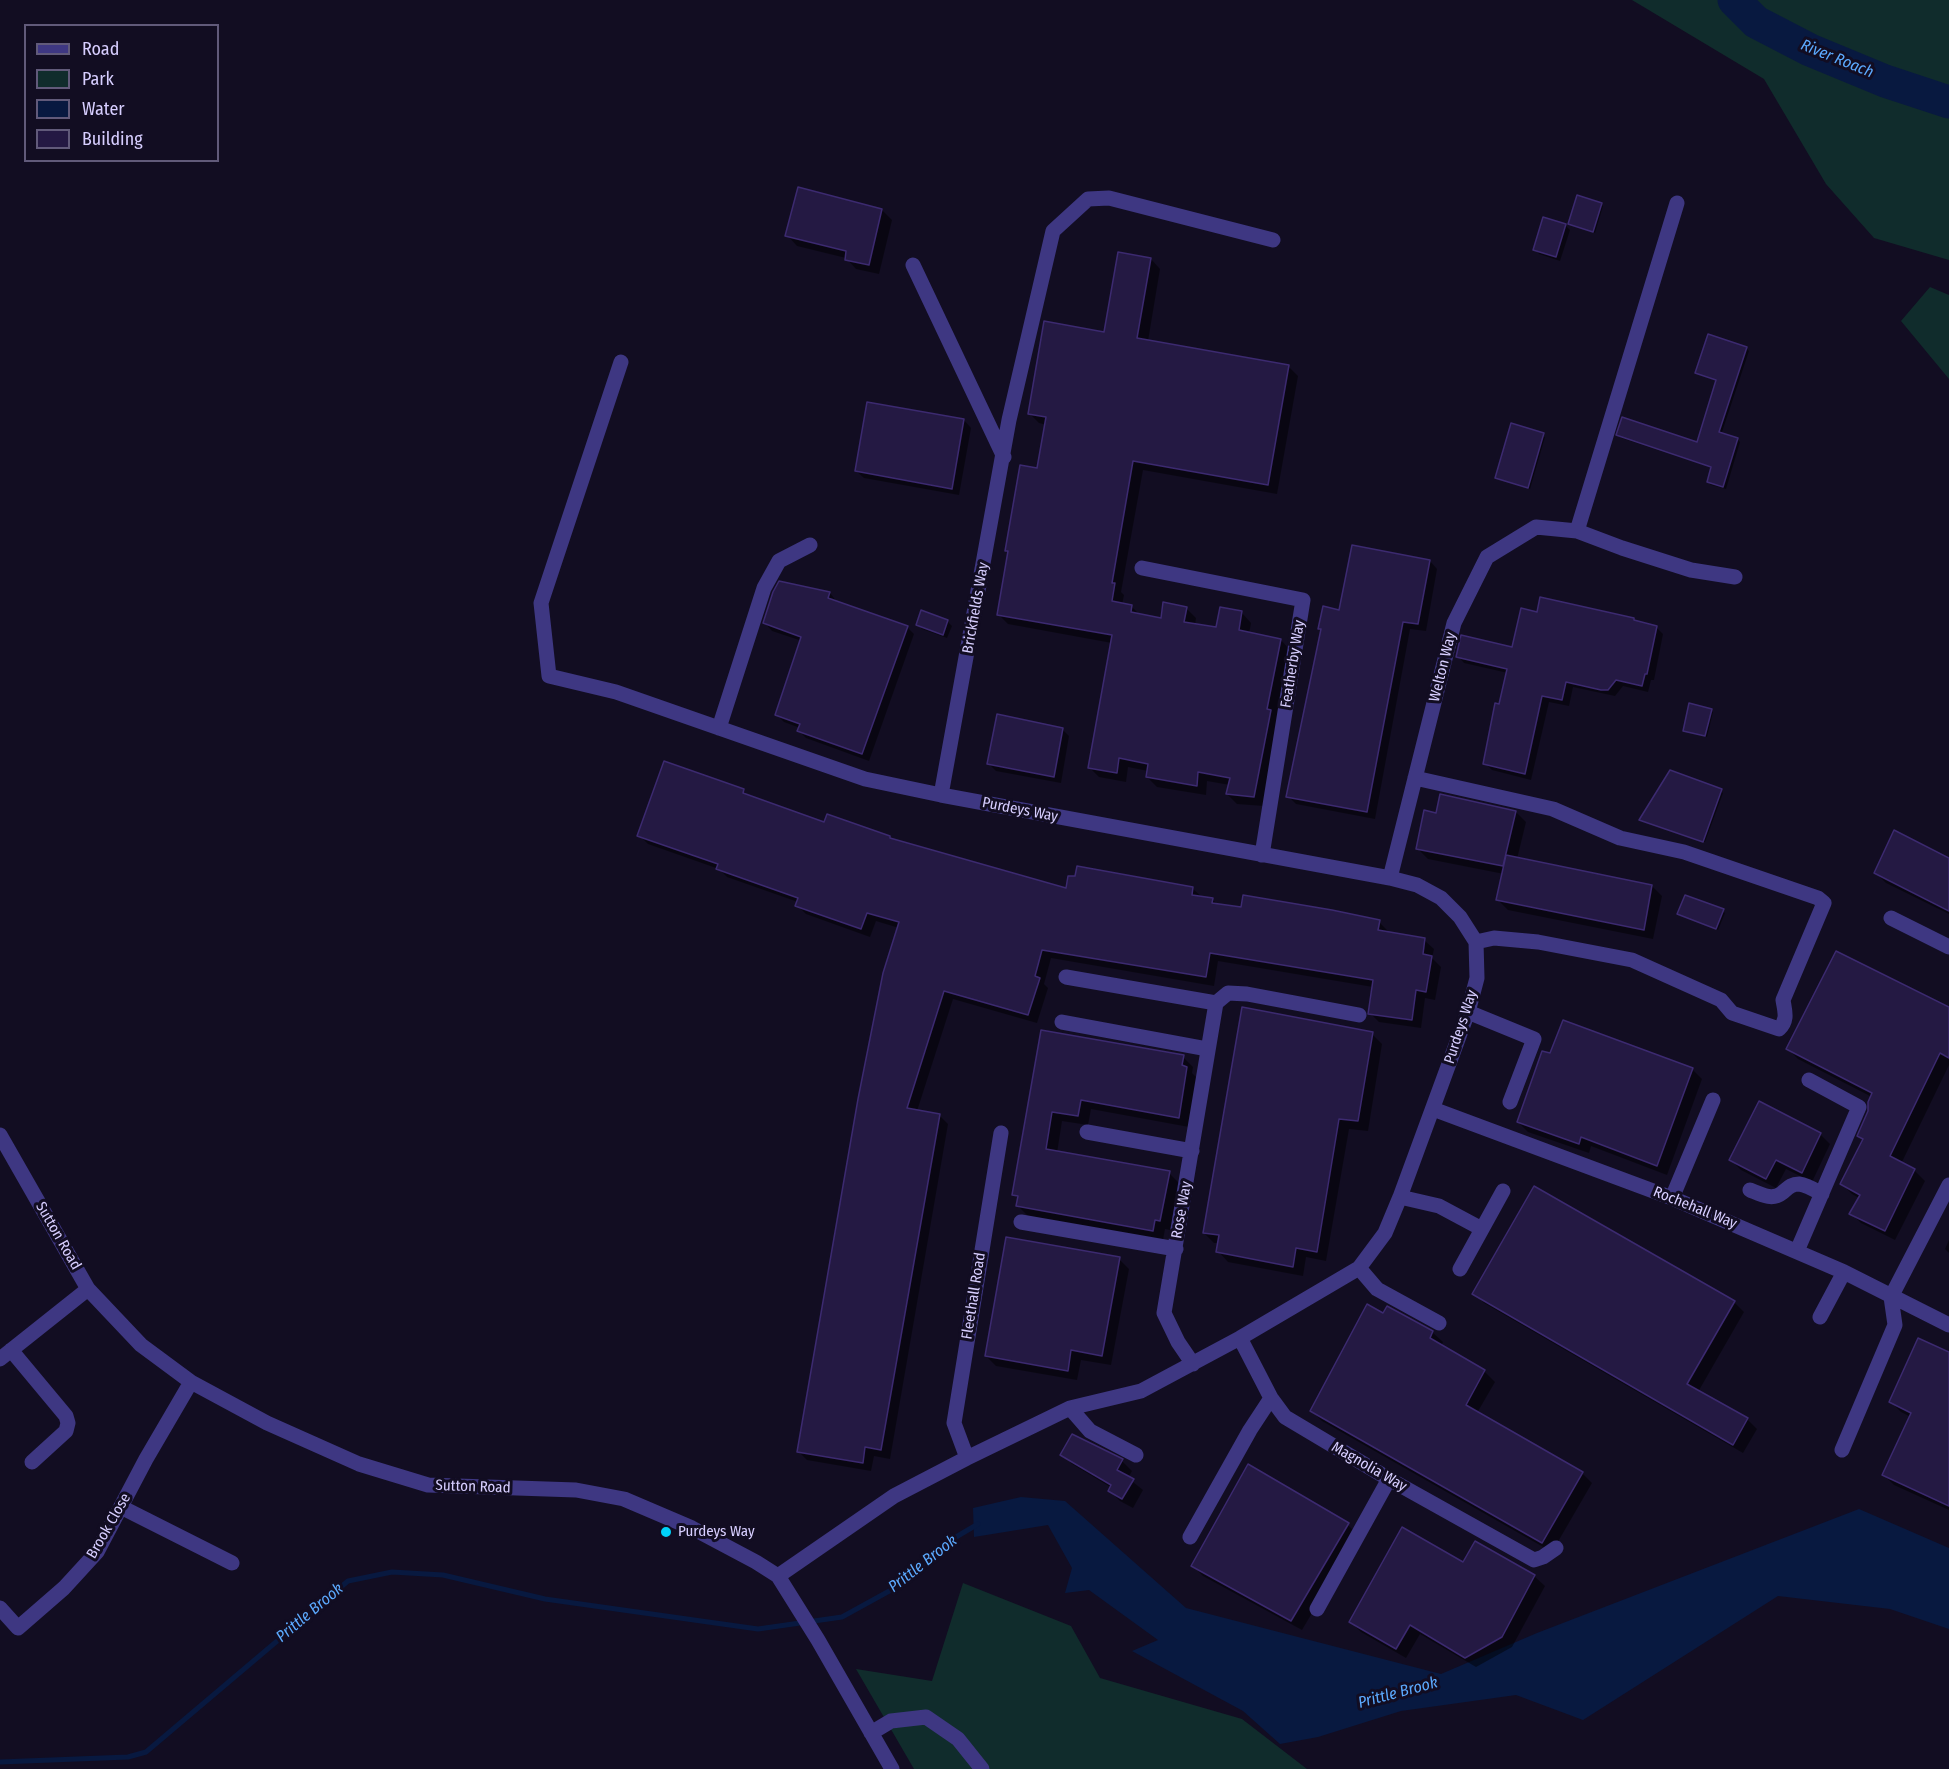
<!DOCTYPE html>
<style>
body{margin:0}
#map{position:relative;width:1949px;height:1769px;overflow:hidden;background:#120d22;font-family:"Fira Sans Condensed",sans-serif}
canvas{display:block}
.legend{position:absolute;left:24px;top:24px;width:195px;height:138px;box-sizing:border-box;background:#120d22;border:2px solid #615a7a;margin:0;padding:8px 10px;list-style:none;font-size:18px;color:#d7ceff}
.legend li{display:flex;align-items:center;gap:12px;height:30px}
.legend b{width:30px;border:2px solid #615a7a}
</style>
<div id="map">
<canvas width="1949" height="1769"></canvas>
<ul class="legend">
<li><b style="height:8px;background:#3e3782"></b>Road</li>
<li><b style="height:16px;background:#102c2c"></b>Park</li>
<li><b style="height:16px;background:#081940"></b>Water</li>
<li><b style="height:16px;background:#241943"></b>Building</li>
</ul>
</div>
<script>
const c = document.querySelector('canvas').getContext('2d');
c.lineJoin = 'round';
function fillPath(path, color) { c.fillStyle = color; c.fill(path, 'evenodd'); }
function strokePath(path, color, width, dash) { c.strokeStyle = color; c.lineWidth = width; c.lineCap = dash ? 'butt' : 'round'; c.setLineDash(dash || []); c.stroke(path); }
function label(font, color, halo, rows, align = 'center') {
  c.font = font + ' "Fira Sans Condensed",sans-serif'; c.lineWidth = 6; c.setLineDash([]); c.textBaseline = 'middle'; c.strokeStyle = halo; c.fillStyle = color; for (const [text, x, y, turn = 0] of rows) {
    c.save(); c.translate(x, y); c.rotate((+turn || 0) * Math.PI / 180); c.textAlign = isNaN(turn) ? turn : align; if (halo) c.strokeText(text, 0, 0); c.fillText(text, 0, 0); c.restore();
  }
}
const green = new Path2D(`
 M 1632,0 L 1949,0 L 1949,260 L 1874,238 L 1826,184 L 1764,79 Z
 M 1930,287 L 1949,295 L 1949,379 L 1901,321 Z
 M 963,1583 L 1071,1626 L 1100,1678 L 1242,1719 L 1307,1769 L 914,1769 L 856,1669 L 932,1681 Z`);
const water = new Path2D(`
 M 1021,1497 L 1065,1501 L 1186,1608 L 1441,1674 L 1537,1633 L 1859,1509 L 1949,1548 L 1949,1629 L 1890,1609 L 1778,1596 L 1583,1720 L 1516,1695 L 1401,1711 L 1318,1737 L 1280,1744 L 1243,1711 L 1132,1651 L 1158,1640 L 1089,1590 L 1065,1593 L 1072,1568 L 1048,1525 L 974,1537 L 973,1508 Z`);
const shadow = new Path2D(`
 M 1601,205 L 1603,206 L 1595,233 L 1570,224 Z
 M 882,210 L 892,220 L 879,274 L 856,269 L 846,258 L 797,246 L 787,235 Z
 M 1565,225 L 1570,230 L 1560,261 L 1539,254 L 1535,249 Z
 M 1151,259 L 1160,269 L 1148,341 L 1288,366 L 1298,376 L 1277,494 L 1143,470 L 1121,592 L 1124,595 L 1122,605 L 1132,607 L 1140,615 L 1162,619 L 1187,609 L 1196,618 L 1195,625 L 1217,629 L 1242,613 L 1251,623 L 1249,634 L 1281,640 L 1290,650 L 1264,806 L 1237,804 L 1227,794 L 1230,785 L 1207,781 L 1206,795 L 1157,787 L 1147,777 L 1148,771 L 1128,767 L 1126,782 L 1099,777 L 1089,767 L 1112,643 L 1008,624 L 998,614 L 1009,553 L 1007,550 L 1039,470 L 1047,425 L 1039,423 L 1030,414 L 1105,334 Z
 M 1746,348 L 1749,351 L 1721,435 L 1737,439 L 1740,442 L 1726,489 L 1711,485 L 1708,482 L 1712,468 L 1621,438 L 1618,435 L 1698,444 L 1718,381 L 1700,375 L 1697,373 Z
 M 964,420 L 971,428 L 959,495 L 864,478 L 856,471 Z
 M 1512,425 L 1545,437 L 1530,489 L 1496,477 Z
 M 1430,561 L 1437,569 L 1426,631 L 1410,629 L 1375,819 L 1296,804 L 1288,796 L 1322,630 L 1320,628 L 1341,611 Z
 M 830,593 L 837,602 L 907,627 L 914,634 L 869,761 L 806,738 L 799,731 L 800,728 L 784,722 L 777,715 L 802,641 L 772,631 L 765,623 Z
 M 1538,614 L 1634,619 L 1637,623 L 1656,627 L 1663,634 L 1654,680 L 1651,680 L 1648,692 L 1623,686 L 1615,696 L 1573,687 L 1569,706 L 1549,702 L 1531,780 L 1492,770 L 1485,763 L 1508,673 L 1464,663 L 1458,656 L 1513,649 Z
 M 947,621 L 952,626 L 947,638 L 922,629 L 917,624 Z
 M 1711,711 L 1713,712 L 1707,737 L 1684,730 Z
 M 1062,729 L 1069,736 L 1061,783 L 996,771 L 989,764 Z
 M 743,791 L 750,797 L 825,824 L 889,837 L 892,840 L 1067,890 L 1192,888 L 1202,897 L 1212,899 L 1218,905 L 1379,922 L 1388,931 L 1388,933 L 1424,940 L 1434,949 L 1432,958 L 1441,967 L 1435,1000 L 1425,998 L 1421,1028 L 1379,1022 L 1370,1013 L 1373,987 L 1218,961 L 1214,986 L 1051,958 L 1044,984 L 1048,988 L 1037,1023 L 953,999 L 917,1111 L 939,1115 L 948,1124 L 890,1459 L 874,1456 L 871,1471 L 807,1460 L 798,1451 L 899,928 L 876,921 L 870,937 L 806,914 L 797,905 L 798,902 L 727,877 L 719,869 L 648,844 L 639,835 Z
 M 1721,791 L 1723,793 L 1705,842 L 1641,820 Z
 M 1516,812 L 1526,822 L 1517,859 L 1652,886 L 1662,896 L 1653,939 L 1508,910 L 1498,900 L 1504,874 L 1428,859 L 1418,849 L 1438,814 Z
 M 1949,860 L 1949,914 L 1886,883 L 1876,873 Z
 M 1723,911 L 1725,913 L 1718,930 L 1681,915 Z
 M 1949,1009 L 1949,1065 L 1901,1164 L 1915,1171 L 1925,1181 L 1895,1240 L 1861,1223 L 1851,1213 L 1859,1198 L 1852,1194 L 1842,1184 L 1864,1141 L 1859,1136 L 1869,1111 L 1872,1097 L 1798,1059 L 1788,1049 Z
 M 1042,1031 L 1183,1057 L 1193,1067 L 1192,1073 L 1197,1078 L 1189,1127 L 1091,1109 L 1088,1125 L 1062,1121 L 1057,1153 L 1169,1173 L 1179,1183 L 1170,1230 L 1165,1229 L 1163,1240 L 1028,1216 L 1018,1206 L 1019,1199 L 1014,1194 Z
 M 1372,1034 L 1382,1044 L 1368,1131 L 1349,1129 L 1326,1261 L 1306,1257 L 1303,1276 L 1228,1262 L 1218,1251 L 1219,1243 L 1214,1243 L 1204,1233 Z
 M 1692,1069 L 1702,1079 L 1667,1175 L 1591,1146 L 1589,1153 L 1528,1132 L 1518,1122 Z
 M 1820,1134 L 1830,1144 L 1812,1182 L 1786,1169 L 1776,1188 L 1741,1170 L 1731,1160 Z
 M 1949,1240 L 1949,1253 L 1945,1249 Z
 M 1119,1259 L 1129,1269 L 1111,1365 L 1081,1360 L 1077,1380 L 996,1366 L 986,1356 Z
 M 1474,1293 L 1734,1302 L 1744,1312 L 1698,1392 L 1747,1419 L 1757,1429 L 1743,1453 L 1484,1303 Z
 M 1388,1308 L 1432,1332 L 1443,1342 L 1441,1346 L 1485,1372 L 1495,1382 L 1477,1413 L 1582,1473 L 1592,1483 L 1552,1552 L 1322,1421 L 1312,1411 Z
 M 1949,1353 L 1949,1510 L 1894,1485 L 1884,1475 L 1911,1417 L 1901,1412 L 1891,1402 Z
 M 1072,1436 L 1122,1461 L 1132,1471 L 1128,1478 L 1143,1490 L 1133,1508 L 1120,1501 L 1110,1491 L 1112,1488 L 1072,1464 L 1062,1454 Z
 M 1248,1466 L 1348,1525 L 1358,1535 L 1302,1630 L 1203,1576 L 1193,1566 Z
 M 1463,1564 L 1534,1576 L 1545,1586 L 1512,1647 L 1476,1667 L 1420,1634 L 1406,1658 L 1361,1632 L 1351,1622 Z`);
const stream = new Path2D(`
 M 0,1762 L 128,1757 L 146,1752 L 348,1581 L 392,1572 L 443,1575 L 545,1599 L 758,1629 L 842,1617 L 902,1584 L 956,1537 L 978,1524`);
const river = new Path2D(`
 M 1734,0 L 1756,22 L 1810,50 L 1885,81 L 1949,102`);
const building = new Path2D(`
 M 798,187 L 882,209 L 869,265 L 845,260 L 846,251 L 785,236 Z
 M 1577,195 L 1602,203 L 1593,232 L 1568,224 Z
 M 1543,217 L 1566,224 L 1556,257 L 1533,250 Z
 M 1118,252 L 1151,258 L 1137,338 L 1289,365 L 1268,485 L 1133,461 L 1112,583 L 1115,583 L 1112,601 L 1132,605 L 1131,612 L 1161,618 L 1163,602 L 1187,607 L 1184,622 L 1216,627 L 1220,607 L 1242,611 L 1239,630 L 1281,639 L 1267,709 L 1271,710 L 1254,797 L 1226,794 L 1230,778 L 1198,772 L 1197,786 L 1146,777 L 1148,764 L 1119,758 L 1117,773 L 1088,768 L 1112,635 L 997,615 L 1008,551 L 1005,551 L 1020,465 L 1037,468 L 1046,417 L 1028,414 L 1044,321 L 1104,332 Z
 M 1708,334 L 1747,347 L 1719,432 L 1738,438 L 1723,487 L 1707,482 L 1711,467 L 1616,435 L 1622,417 L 1697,442 L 1716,380 L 1695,373 Z
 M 867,402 L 964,419 L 952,489 L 855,471 Z
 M 1511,423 L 1544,433 L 1528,488 L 1495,478 Z
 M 1352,545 L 1430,560 L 1418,624 L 1403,622 L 1367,812 L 1286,797 L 1321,629 L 1318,629 L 1323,606 L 1339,610 Z
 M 779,581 L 830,592 L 828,598 L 908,626 L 862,754 L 797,731 L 800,724 L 775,715 L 801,637 L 763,623 L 773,592 Z
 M 1540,597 L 1634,618 L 1634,620 L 1657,626 L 1647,674 L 1645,674 L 1642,686 L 1616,680 L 1608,690 L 1601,690 L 1566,682 L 1562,700 L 1542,696 L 1525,774 L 1483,764 L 1495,703 L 1499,704 L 1507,669 L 1456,657 L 1461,635 L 1512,647 L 1521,608 L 1537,612 Z
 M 921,610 L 948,620 L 943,635 L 916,625 Z
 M 1689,703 L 1712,709 L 1705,736 L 1683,731 Z
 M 997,714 L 1063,728 L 1054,777 L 987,764 Z
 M 664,761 L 744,789 L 743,793 L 824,822 L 827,814 L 890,836 L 890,838 L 1066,888 L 1068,876 L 1075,876 L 1077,866 L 1193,887 L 1192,895 L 1213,898 L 1212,903 L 1241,907 L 1243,895 L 1332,910 L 1380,920 L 1378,930 L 1425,938 L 1423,954 L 1432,956 L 1426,992 L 1416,990 L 1412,1020 L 1368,1014 L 1373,980 L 1210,953 L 1206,977 L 1042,950 L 1035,976 L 1040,978 L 1028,1015 L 944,991 L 907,1108 L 940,1114 L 881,1450 L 865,1447 L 863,1463 L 797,1452 L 858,1099 L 883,973 L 899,922 L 867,913 L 861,929 L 795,906 L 798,898 L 716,869 L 718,864 L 637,836 Z
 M 1670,770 L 1722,789 L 1703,842 L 1639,820 Z
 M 1440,794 L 1516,811 L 1503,866 L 1416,849 L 1424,810 L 1436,813 Z
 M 1894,830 L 1949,858 L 1949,911 L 1874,873 Z
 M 1506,855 L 1652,885 L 1644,930 L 1496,900 Z
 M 1685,895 L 1724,909 L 1716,929 L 1677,914 Z
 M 1836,951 L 1949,1007 L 1949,1058 L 1940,1053 L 1890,1156 L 1915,1169 L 1885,1231 L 1849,1214 L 1860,1195 L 1840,1184 L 1863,1139 L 1857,1136 L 1868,1111 L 1868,1102 L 1872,1093 L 1786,1049 Z
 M 1242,1007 L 1373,1032 L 1358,1121 L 1339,1119 L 1317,1252 L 1296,1248 L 1293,1267 L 1216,1252 L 1219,1235 L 1203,1233 Z
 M 1563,1020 L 1693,1068 L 1657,1166 L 1581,1137 L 1579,1144 L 1517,1122 L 1542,1051 L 1550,1053 Z
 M 1041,1030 L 1184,1055 L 1182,1065 L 1187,1067 L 1179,1118 L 1081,1100 L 1078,1116 L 1052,1112 L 1046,1149 L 1170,1171 L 1160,1221 L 1155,1220 L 1153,1231 L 1016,1206 L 1018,1196 L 1012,1195 Z
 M 1759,1101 L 1821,1133 L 1802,1173 L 1776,1160 L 1766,1179 L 1729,1160 Z
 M 1534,1186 L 1735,1301 L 1687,1384 L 1748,1418 L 1733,1445 L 1472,1294 Z
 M 1006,1237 L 1120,1257 L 1102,1356 L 1071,1350 L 1068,1371 L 985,1356 Z
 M 1367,1304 L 1383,1313 L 1387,1306 L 1433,1331 L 1430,1338 L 1485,1370 L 1466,1405 L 1583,1472 L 1542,1543 L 1310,1411 Z
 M 1918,1338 L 1949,1352 L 1949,1506 L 1882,1475 L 1911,1413 L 1889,1402 Z
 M 1072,1434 L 1123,1459 L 1117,1470 L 1134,1479 L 1122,1499 L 1108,1491 L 1111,1485 L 1060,1455 Z
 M 1248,1464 L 1349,1523 L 1291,1621 L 1191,1566 Z
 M 1402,1527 L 1463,1562 L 1475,1541 L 1535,1575 L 1502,1637 L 1465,1658 L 1410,1625 L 1396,1649 L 1349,1622 Z`);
const minor = new Path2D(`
 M 913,265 L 1004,457
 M 621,362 L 541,603 L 549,676 L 616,692 L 865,779 L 941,795 L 1390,878 L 1417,885 L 1441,898 L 1460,917 L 1476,942 L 1477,978 L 1468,1012 L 1400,1197 L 1385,1233 L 1359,1268 L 1240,1338 L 1141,1391 L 1070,1408 L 967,1458 L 894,1496 L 778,1576
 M 1577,531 L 1677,203
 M 1142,568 L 1303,600 L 1262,855
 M 719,728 L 764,588 L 779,561 L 810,545
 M 1415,778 L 1553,809 L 1620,838 L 1684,852 L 1818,898 L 1824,903 L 1783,1000 C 1785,1012 1788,1020 1779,1029 L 1732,1013 L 1721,1000 L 1632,960 L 1538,942 L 1494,938 L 1476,942
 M 941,795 L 1009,420 L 1053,231 L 1088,199 L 1109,198 L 1273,240
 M 1390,878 L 1454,623 L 1487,557 L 1536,527 L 1577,531 L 1622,548 L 1691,570 L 1735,577
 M 1891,918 L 1949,947
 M 1066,977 L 1216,1003
 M 1468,1012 L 1534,1039 L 1510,1102
 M 1062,1022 L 1208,1049
 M 1433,1109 L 1672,1198 L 1844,1272 L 1949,1325
 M 1087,1132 L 1192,1151
 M 0,1135 L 88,1289 L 141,1345 L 191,1382 L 267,1423 L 359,1464 L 428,1485 L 576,1490 L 624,1499 L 692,1528 L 756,1562 L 778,1576 L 818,1640 L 892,1769
 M 1750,1190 C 1760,1194 1772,1201 1782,1193 C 1788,1188 1791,1184 1799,1184 C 1807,1185 1815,1190 1822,1194
 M 1400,1197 L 1439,1206 L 1482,1229
 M 1672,1198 L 1713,1100
 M 1021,1222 L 1176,1249
 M 1797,1251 L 1859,1107 L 1809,1080
 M 1359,1268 L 1377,1289 L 1439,1323
 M 1460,1269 L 1503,1191
 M 1891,1297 L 1949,1185
 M 1820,1317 L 1844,1272
 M 1240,1338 L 1271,1398 L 1285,1417 L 1389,1479 L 1534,1560 L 1543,1557 L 1556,1548
 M 11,1350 L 66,1416 L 68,1423 L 66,1431 L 32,1462
 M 0,1359 L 88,1289
 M 1193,1364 L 1178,1342 L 1164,1313 L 1216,1003 L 1228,993 L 1247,994 L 1359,1015
 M 1070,1408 L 1090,1431 L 1136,1455
 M 1842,1450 L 1895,1325 L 1891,1297
 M 967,1458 L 954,1423 L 1001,1133
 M 121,1507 L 232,1563
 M 1190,1537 L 1250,1430 L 1271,1398
 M 0,1608 L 18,1628 L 64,1588 L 97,1552 L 146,1459 L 191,1382
 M 1317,1609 L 1389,1479
 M 871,1733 L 891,1721 L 926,1717 L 958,1739 L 982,1769`);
const markers = [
 [666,1532,6,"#00d2f9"]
];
const streetNames = [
 ["Brickfields Way",976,608,-80],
 ["Featherby Way",1293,664,-81],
 ["Welton Way",1443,667,-76],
 ["Purdeys Way",1020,810,11],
 ["Purdeys Way",1461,1027,-72],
 ["Rochehall Way",1695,1208,22],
 ["Rose Way",1182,1210,-80],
 ["Sutton Road",58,1236,60],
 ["Fleethall Road",974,1296,-81],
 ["Magnolia Way",1369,1467,30],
 ["Sutton Road",473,1487,2],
 ["Brook Close",109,1526,-60]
];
const poiNames = [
 ["Purdeys Way",678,1532]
];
const waterNames = [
 ["River Roach",1837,59,22],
 ["Prittle Brook",923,1564,-38],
 ["Prittle Brook",310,1613,-40],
 ["Prittle Brook",1398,1693,-15]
];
fillPath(green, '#102c2c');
fillPath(water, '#081940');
fillPath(shadow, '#0007');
strokePath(stream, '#081940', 5);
strokePath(river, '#081940', 33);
fillPath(building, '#241943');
strokePath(building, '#3c2a70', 1.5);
strokePath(minor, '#3e3782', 15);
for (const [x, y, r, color] of markers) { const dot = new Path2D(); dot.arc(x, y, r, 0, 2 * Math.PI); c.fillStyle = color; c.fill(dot); strokePath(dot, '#120d22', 2); }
label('15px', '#d7ceff', '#120d22', streetNames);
label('15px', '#d7ceff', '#120d22', poiNames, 'left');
label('italic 16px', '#5caaff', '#120d22', waterNames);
</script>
